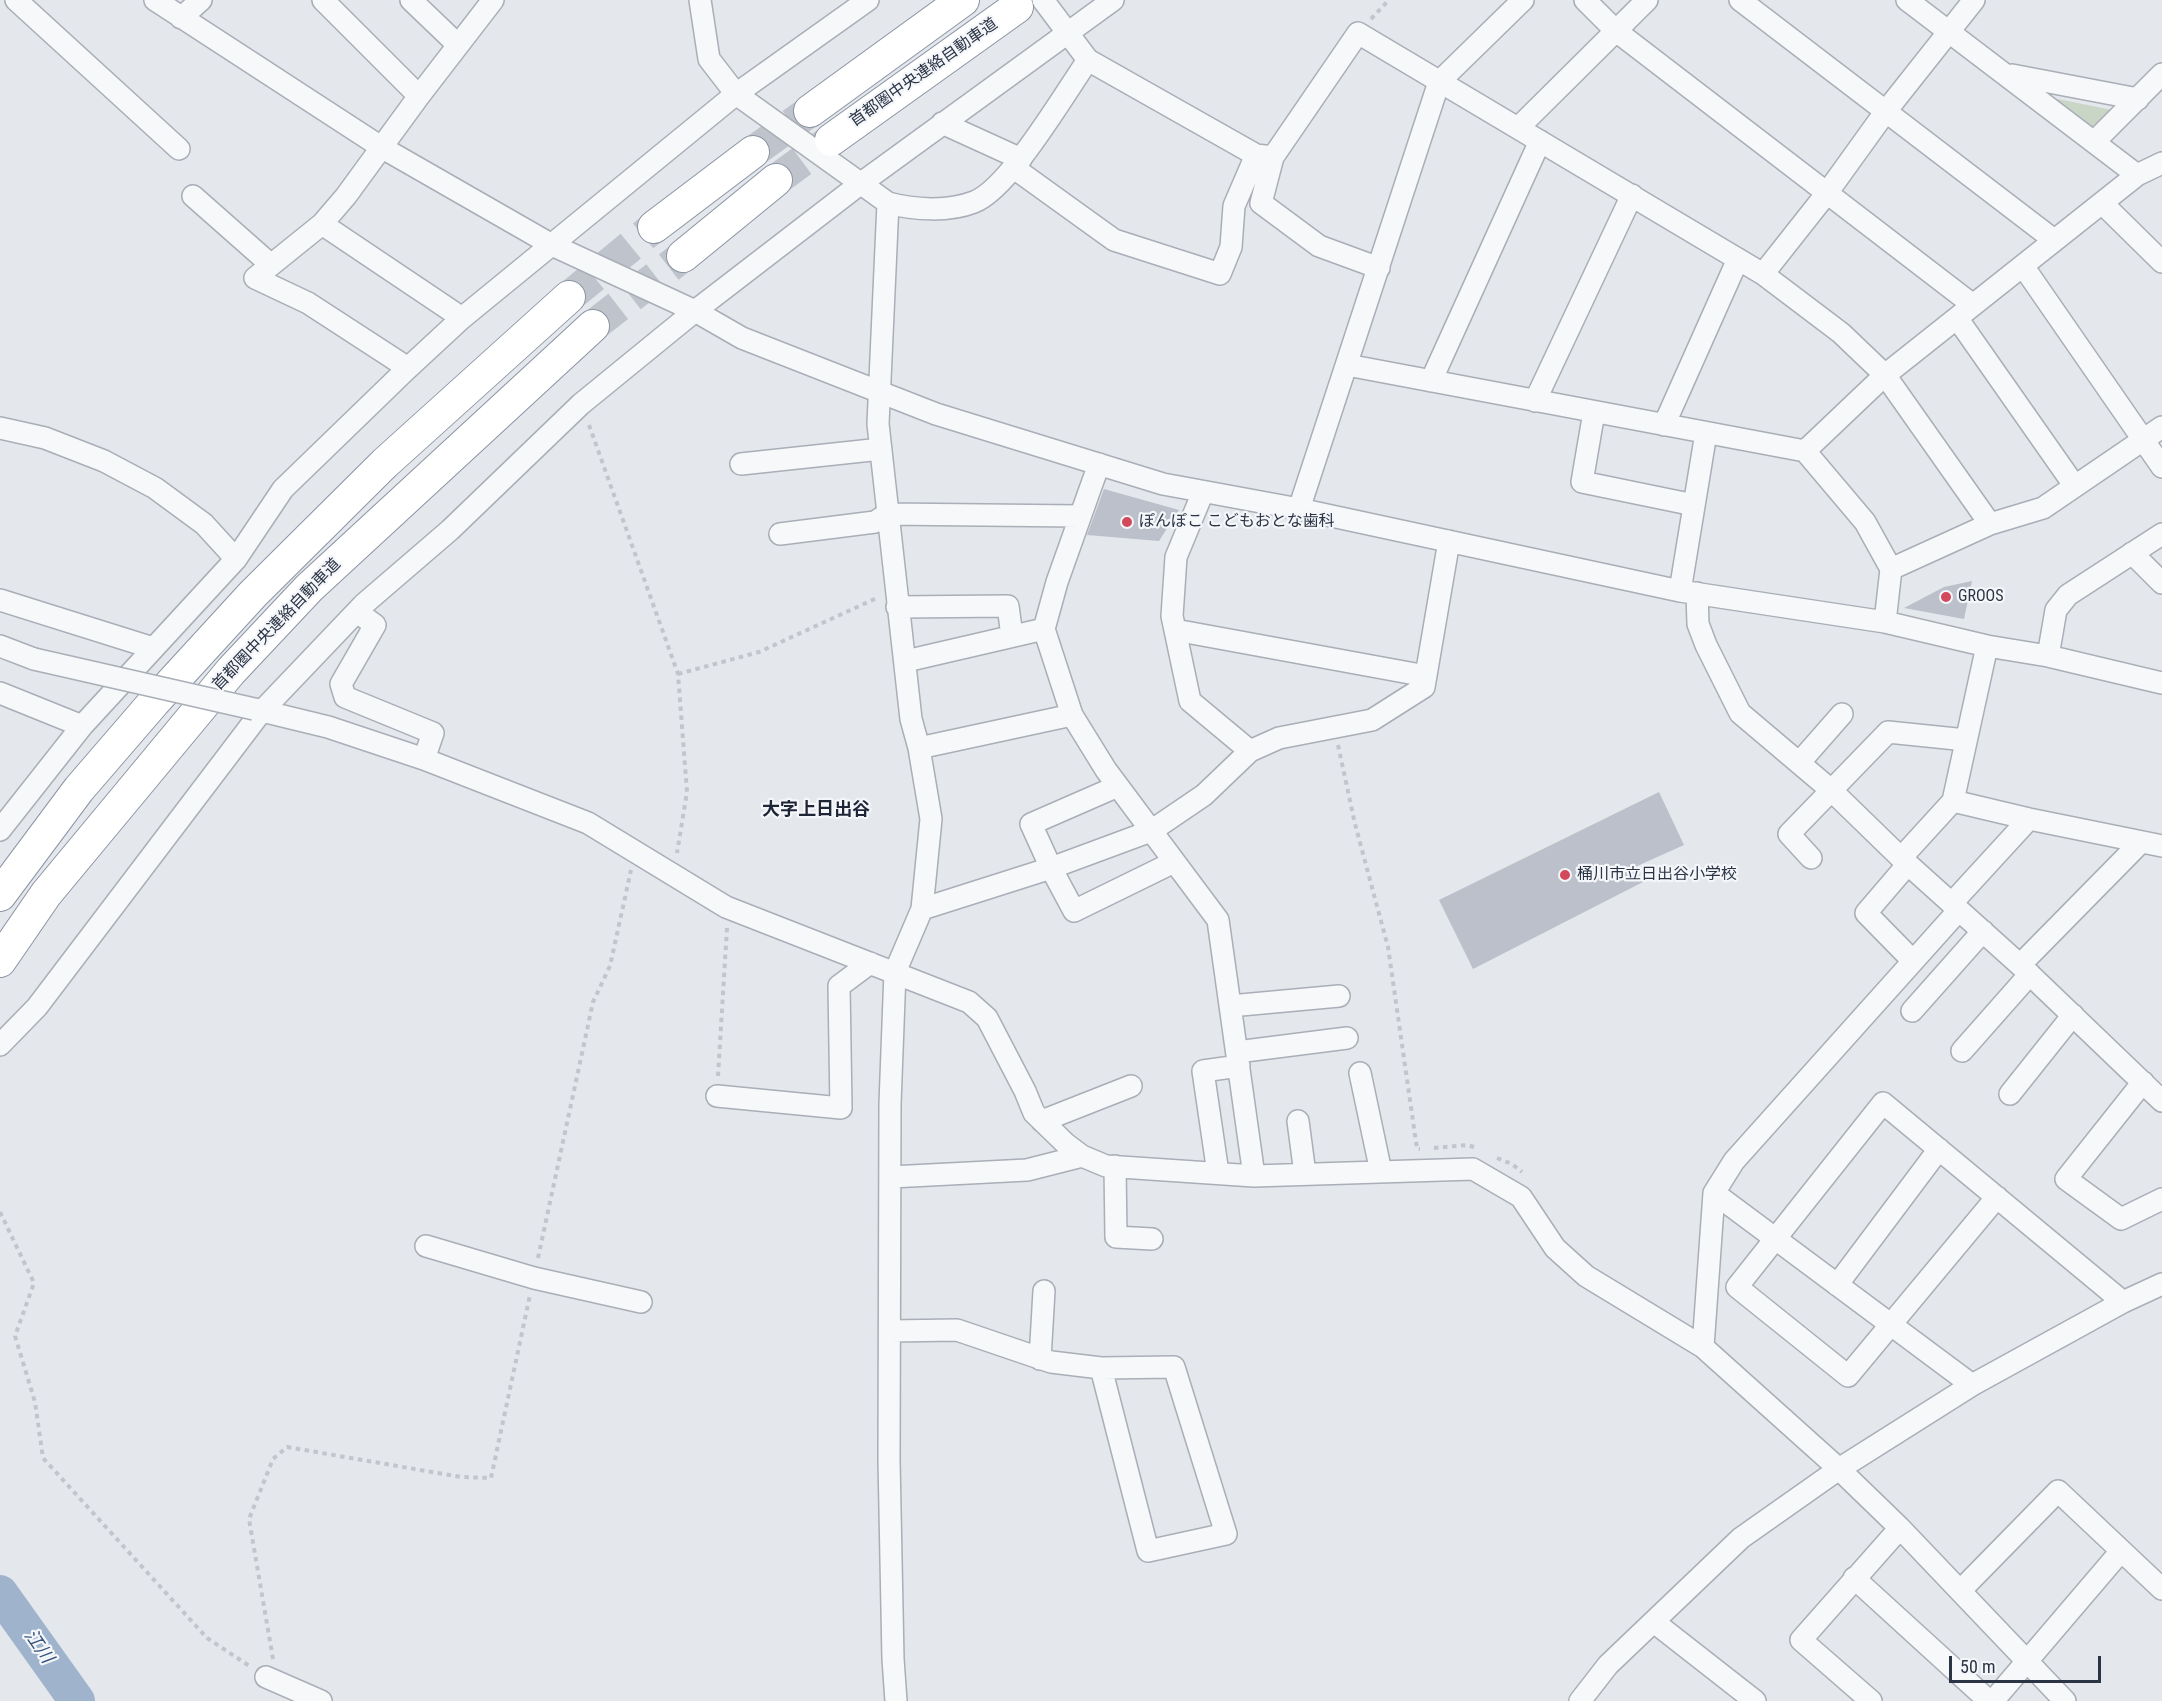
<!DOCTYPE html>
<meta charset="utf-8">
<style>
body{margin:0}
#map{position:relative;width:2162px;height:1701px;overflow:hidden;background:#e4e7ec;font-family:"Roboto Condensed",sans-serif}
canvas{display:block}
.scale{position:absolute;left:1949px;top:1656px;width:152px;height:27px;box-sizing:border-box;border:3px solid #2b3445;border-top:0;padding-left:8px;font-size:18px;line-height:21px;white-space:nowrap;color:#2b3445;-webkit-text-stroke:4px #f4f6f9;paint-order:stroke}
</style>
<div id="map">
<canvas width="2162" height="1701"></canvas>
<div class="scale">50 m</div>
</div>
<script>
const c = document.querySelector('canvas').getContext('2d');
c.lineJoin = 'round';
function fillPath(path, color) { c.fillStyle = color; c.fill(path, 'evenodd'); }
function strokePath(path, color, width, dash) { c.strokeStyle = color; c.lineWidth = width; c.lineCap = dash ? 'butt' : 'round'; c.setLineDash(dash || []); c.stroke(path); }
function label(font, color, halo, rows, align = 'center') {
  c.font = font + ' "Roboto Condensed","Noto Sans JP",sans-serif'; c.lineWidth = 4.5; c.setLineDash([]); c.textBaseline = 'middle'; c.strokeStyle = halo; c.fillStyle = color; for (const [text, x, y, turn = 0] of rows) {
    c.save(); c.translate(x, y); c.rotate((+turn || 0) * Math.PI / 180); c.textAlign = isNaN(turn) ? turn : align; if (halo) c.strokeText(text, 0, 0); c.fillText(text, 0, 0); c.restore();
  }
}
const green = new Path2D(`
 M 2053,98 L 2117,111 L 2095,131 Z`);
const river = new Path2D(`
 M 0,1593 L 77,1701`);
const building = new Path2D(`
 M 1104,489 L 1179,510 L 1159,541 L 1087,535 Z
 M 1972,581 L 1964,619 L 1904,608 L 1944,587 Z
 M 1659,792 L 1684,845 L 1635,867 L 1643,882 L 1473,969 L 1439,900 Z`);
const highwayTunnel = new Path2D(`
 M 753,152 L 810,111
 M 776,180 L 831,140
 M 569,297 L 654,227
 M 593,326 L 683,256`);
const path = new Path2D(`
 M 1371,19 L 1389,0
 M 589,425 L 678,674 L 687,792 L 677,853
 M 678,674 L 759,652 L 879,597
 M 1338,745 L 1355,824 L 1388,947 L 1417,1149 L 1420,1149
 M 718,1076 L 727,928
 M 1434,1148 L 1467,1145 L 1474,1147
 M 1497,1158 L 1512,1164 L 1522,1172
 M 0,1212 L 34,1283 L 15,1336 L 35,1402 L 43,1458 L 207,1638 L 251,1667
 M 538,1258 L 593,1002 L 610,966 L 631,870
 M 273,1659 L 249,1519 L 273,1459 L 287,1447 L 461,1477 L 491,1478 L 530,1295`);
const minor = new Path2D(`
 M 16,0 L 179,149
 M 155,0 L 381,147 L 552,245 L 695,311 L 742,338 L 936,414 L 1163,484 L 1299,509 L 1680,591 L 1885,622 L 1987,646 L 2048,656 L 2162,683
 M 323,0 L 419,96
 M 411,0 L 458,45
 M 700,0 L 709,59 L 736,94 L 888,203 C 914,210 949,212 974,202 C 1009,189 1065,93 1088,60
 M 1043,0 L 1088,60 L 1256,155 L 1273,157 L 1358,33 L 1763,274 L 1841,333 L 1885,375 L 1990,524
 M 1585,0 L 1616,31 L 1973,305
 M 1740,0 L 2054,240
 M 1907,0 L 2137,175
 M 181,18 L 201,0
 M 2012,75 L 2138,99
 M 942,123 L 1021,159
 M 1518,128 L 1647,0
 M 2095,141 L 2162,74
 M 1273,157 L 1261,203 L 1319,246 L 1379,268
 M 1014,168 L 1114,240 L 1220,274 L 1231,247 L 1234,206 L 1256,155
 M 193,196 L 270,264
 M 888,203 L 878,424 L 911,719 L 919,748 L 931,819 L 922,909 L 895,972 L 890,1104 L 889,1460 L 893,1659 L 896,1701
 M 2102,203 L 2162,262
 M 322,224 L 462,318
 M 2023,266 L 2162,467
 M 1763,274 L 1827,193 L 1886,111 L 1974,0
 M 1957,318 L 2074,485
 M 1347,365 L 1805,451 L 1865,522 L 1891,569 L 1885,622
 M 408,368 L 308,303 L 255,278 L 322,224 L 346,196 L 419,96 L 493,0
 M 1431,381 L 1540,141
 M 1535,401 L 1632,195
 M 1594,412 L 1582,482 L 1694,505
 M 1664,425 L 1738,259
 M 0,428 L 45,438 L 104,461 L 155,488 L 204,524 L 236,559
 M 1805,451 L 1885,375 L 2137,175 L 2162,163
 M 741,464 L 881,449
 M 1099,464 L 1057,582 L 1044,629 L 1072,715 L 1106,770 L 1218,920 L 1254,1176
 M 1203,492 L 1176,557 L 1172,616 L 1190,701 L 1250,751
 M 1299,509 L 1439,82 L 1523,0
 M 780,534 L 875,522 L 887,514 L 1080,516
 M 2132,553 L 2162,583
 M 1891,569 L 1990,524 L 2043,508 L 2162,427
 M 1680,591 L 1706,433
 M 1697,593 L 1698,624 L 1706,645 L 1740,713 L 1831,790 L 1901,858 L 2020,965 L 2162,1101
 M 0,600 L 153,648
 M 897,607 L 1008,606 L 1012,636
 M 357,612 L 375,625 L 341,684 L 345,697 L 433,733 L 424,759
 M 1175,630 L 1426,676
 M 0,646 L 34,659
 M 2048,656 L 2056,610 L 2068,595 L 2162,534
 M 906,661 L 1044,629
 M 0,693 L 82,726
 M 254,709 L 328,727 L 424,759 L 588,823 L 726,907 L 969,1002 L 987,1018 L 1025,1091 L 1034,1113 L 1066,1144 L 1082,1156 L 1106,1166 L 1254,1176 L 1473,1169 L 1521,1197 L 1555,1248 L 1586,1276 L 1703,1347 L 1839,1469 L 1900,1528 L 2065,1701
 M 919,748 L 1072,715
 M 1799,763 L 1842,714
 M 1118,786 L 1031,824 L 1051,868 L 1074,911 L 1174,862
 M 1953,801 L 2029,819 L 2162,846
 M 0,830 L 82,726 L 236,559 L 283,489 L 408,368 L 462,318 L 736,94 L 868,0
 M 1811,858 L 1789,834 L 1888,732 L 1966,740
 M 1901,858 L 1953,801 L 1987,646
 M 1908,864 L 1866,913 L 1913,961
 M 1952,903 L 2029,819
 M 922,909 L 1051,868 L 1151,831 L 1204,795 L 1250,751 L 1279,738 L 1372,720 L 1424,687 L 1449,541
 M 2020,965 L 2141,842
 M 1230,1006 L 1339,996
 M 1912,1011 L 1983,931
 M 0,1045 L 37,1007 L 261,712 L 364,604 L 450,530 L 581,404 L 695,311 L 860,184 L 1113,0
 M 1962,1051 L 2030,974
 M 1237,1052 L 1347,1038
 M 1360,1073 L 1381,1172
 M 2143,1082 L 2066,1179 L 2121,1219 L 2162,1199
 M 2010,1094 L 2073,1015
 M 717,1096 L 841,1108 L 839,986 L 870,963
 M 1042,1121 L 1131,1086
 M 1298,1121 L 1305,1174
 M 1115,1166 L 1116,1237 L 1152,1239
 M 1218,1173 L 1203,1071 L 1239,1066
 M 891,1177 L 1027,1170 L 1082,1156
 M 1714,1193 L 1972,1385
 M 1997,1197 L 1848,1376 L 1737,1287 L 1883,1103 L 2123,1302
 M 426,1246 L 534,1278 L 641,1302
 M 1837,1285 L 1939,1149
 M 890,1331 L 957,1330 L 1051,1362 L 1101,1368 L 1174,1367 L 1226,1534 L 1148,1551 L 1101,1368
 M 1703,1347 L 1714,1193 L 1734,1161 L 1959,910
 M 1040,1359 L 1044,1291
 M 1854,1578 L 1989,1701
 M 1960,1591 L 2058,1491 L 2162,1589
 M 1654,1622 L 1755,1701
 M 266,1677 L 321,1701
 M 1580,1701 L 1608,1665 L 1741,1538 L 1839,1469 L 1972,1385 L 2123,1302 L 2162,1284
 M 1871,1701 L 1801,1640 L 1900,1528
 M 1993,1701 L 2121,1551`);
const highway = new Path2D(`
 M 810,111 L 963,0
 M 831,140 L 1017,7
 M 654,227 L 753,152
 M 683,256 L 776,180
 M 0,895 L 79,789 L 154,702 L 253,594 L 385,463 L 569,297
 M 0,961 L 46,894 L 231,671 L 309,588 L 593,326`);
const minorBridge = new Path2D(`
 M 34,659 L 254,709`);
const markers = [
 [1127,522,6,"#d1495b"],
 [1946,597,6,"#d1495b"],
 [1565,875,6,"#d1495b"]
];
const streetNames = [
 ["首都圏中央連絡自動車道",924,73,-35],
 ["首都圏中央連絡自動車道",277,625,-46]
];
const poiNames = [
 ["ぽんぽこ こどもおとな歯科",1139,522],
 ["GROOS",1958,597],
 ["桶川市立日出谷小学校",1577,875]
];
const neighbourhoodNames = [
 ["大字上日出谷",816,810]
];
const waterNames = [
 ["江川",38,1647,55]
];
fillPath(green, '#c9d6c5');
strokePath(river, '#9fb4cc', 36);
fillPath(building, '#bbc0ca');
strokePath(highwayTunnel, '#bfc3cb', 32, [32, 16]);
strokePath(minor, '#a9aeb7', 24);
strokePath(highway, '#8b94a3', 34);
strokePath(path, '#c2c5cb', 4, [4.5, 4.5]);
strokePath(minor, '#f7f8fa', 21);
strokePath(highway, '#fff', 32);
strokePath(minorBridge, '#a9aeb7', 24, []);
strokePath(minorBridge, '#f7f8fa', 21);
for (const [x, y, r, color] of markers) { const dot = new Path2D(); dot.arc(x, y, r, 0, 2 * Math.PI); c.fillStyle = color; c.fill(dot); strokePath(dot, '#f4f6f9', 2); }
label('16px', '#2b3445', '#f4f6f9', streetNames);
label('16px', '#2b3445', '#f4f6f9', poiNames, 'left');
label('bold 18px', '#1d2536', '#f4f6f9', neighbourhoodNames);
label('italic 18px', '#34527a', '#f4f6f9', waterNames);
</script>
